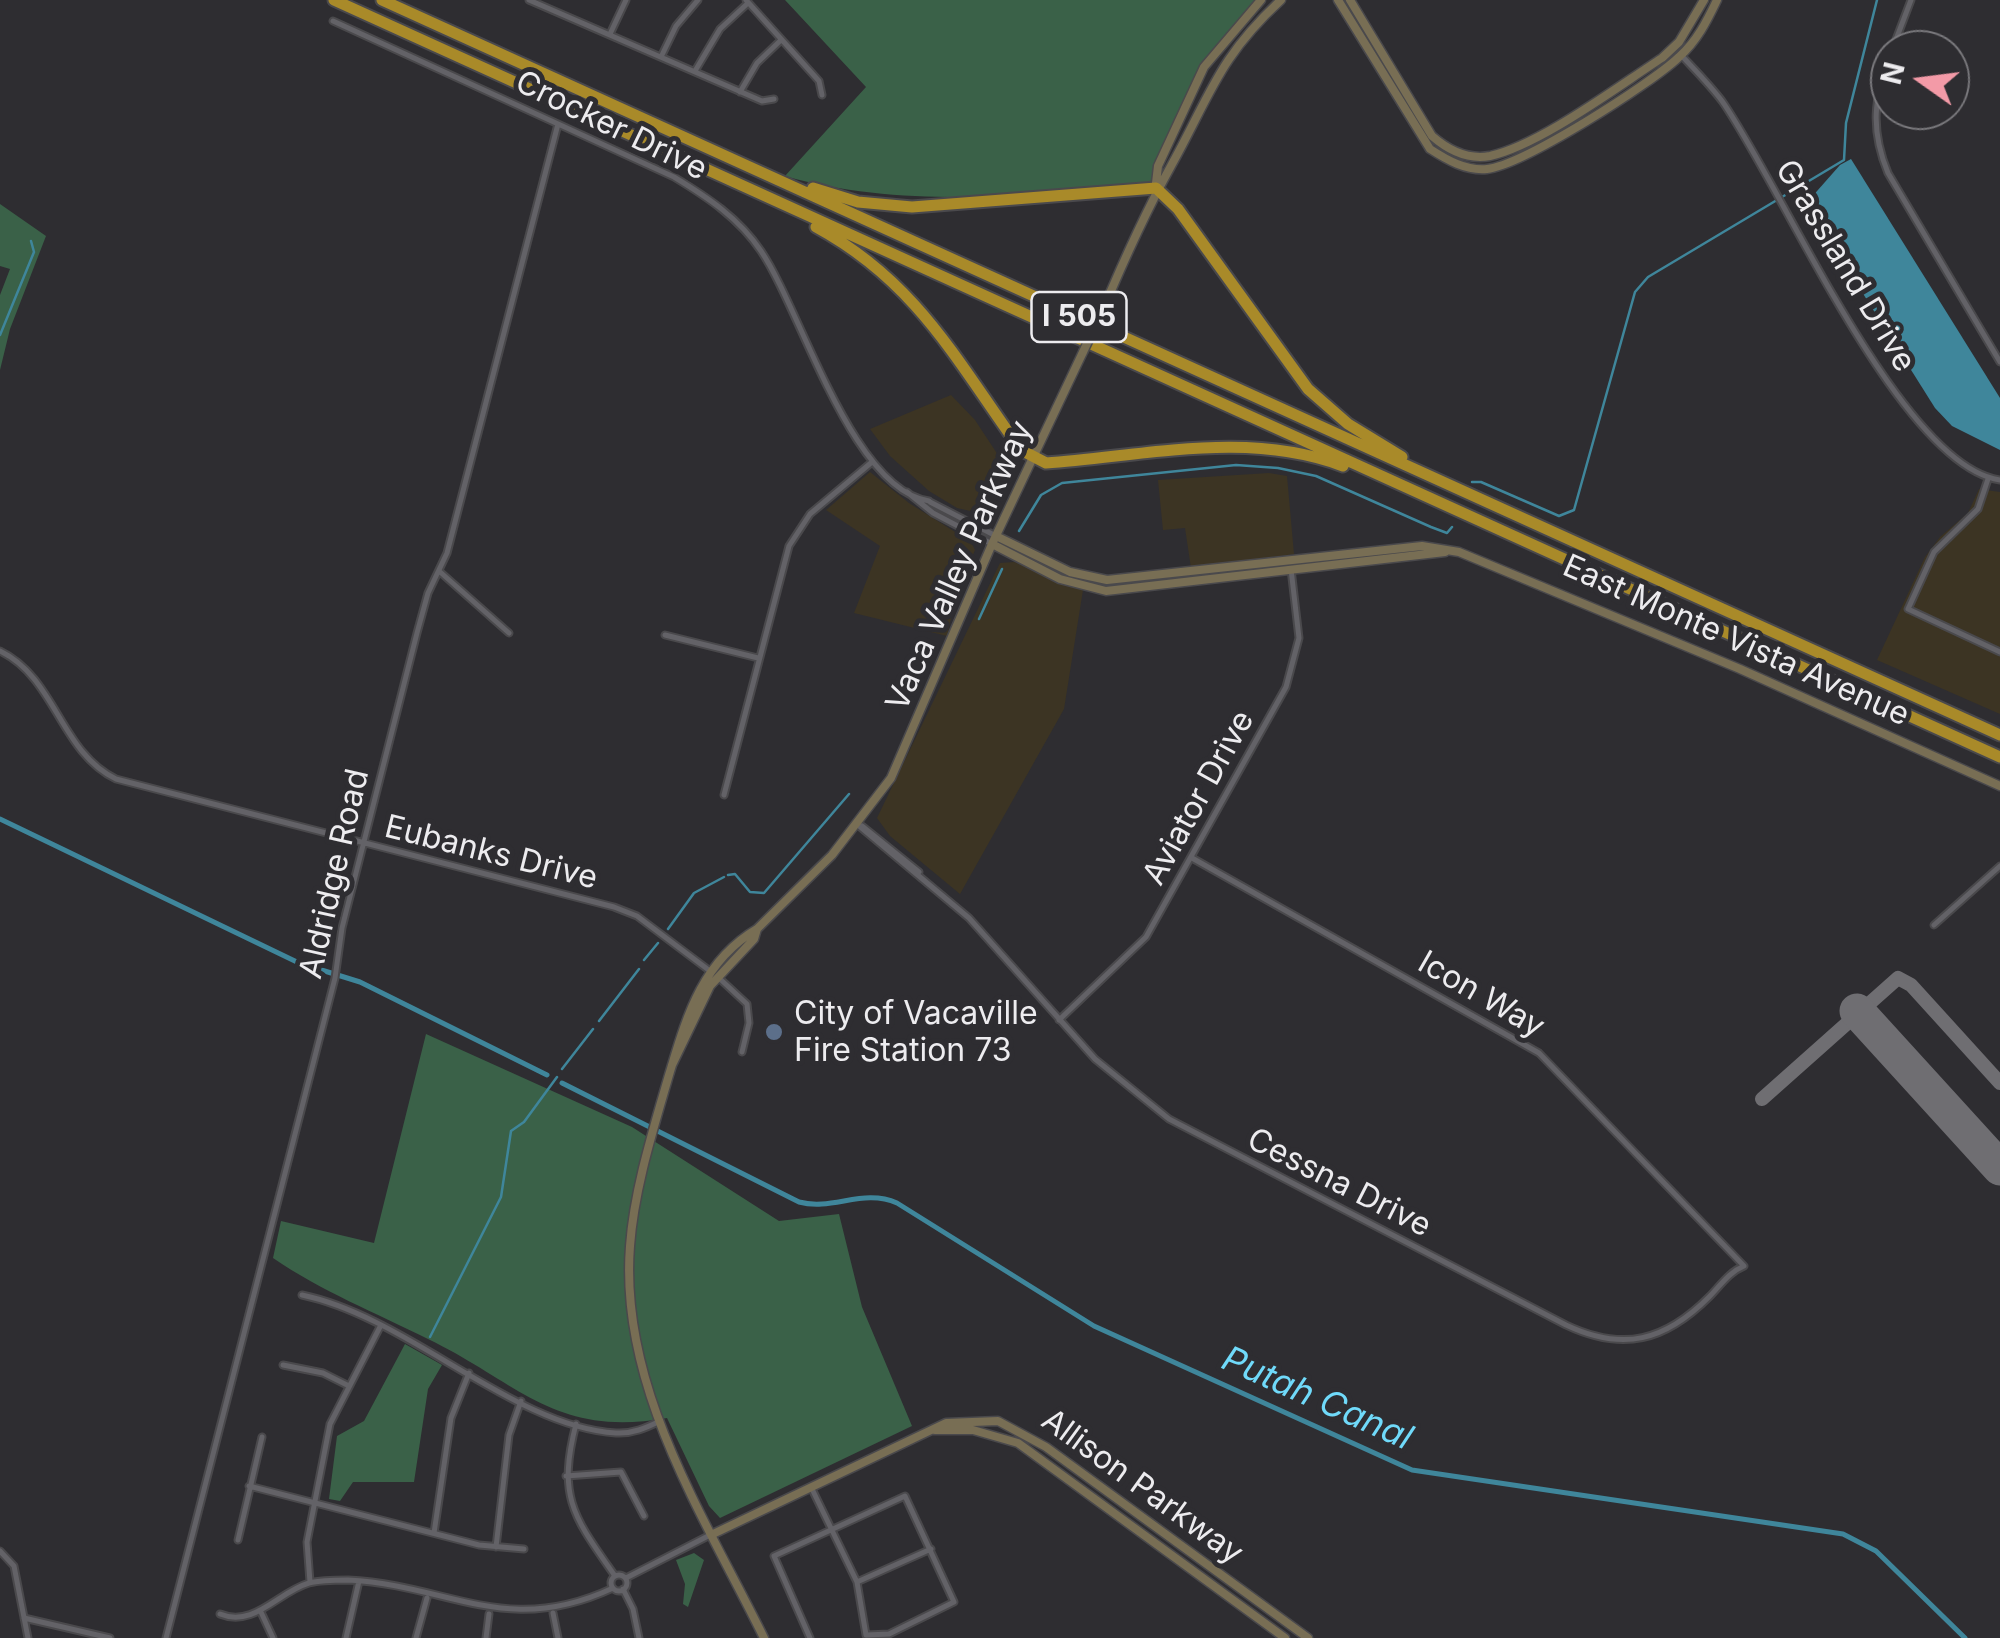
<!DOCTYPE html>
<style>
body{margin:0}
#map{position:relative;width:2000px;height:1638px;overflow:hidden;background:#2e2d31;font-family:Inter,sans-serif}
canvas{display:block}
.north{position:absolute;left:1870px;top:30px;width:100px;height:100px;box-sizing:border-box;background:#2e2d31;border:2px solid #7a797d;border-radius:50%;rotate:284deg;font-size:28px;font-weight:700;line-height:40px;text-align:center;color:#edecef}
.north::after{content:'';display:block;margin:auto;width:35px;height:45px;background:#f39aa7;clip-path:polygon(50% 0,100% 100%,50% 72%,0 100%)}
</style>
<div id="map">
<canvas width="2000" height="1638"></canvas>
<div class="north">N</div>
</div>
<script>
const c = document.querySelector('canvas').getContext('2d');
c.lineJoin = 'round';
function fillPath(path, color) { c.fillStyle = color; c.fill(path, 'evenodd'); }
function strokePath(path, color, width, dash) { c.strokeStyle = color; c.lineWidth = width; c.lineCap = dash ? 'butt' : 'round'; c.setLineDash(dash || []); c.stroke(path); }
function label(font, color, halo, rows, align = 'center') {
  c.font = font + ' Inter,sans-serif'; c.lineWidth = 10; c.setLineDash([]); c.textBaseline = 'middle'; c.strokeStyle = halo; c.fillStyle = color; for (const [text, x, y, turn = 0] of rows) {
    c.save(); c.translate(x, y); c.rotate((+turn || 0) * Math.PI / 180); c.textAlign = isNaN(turn) ? turn : align; if (halo) c.strokeText(text, 0, 0); c.fillText(text, 0, 0); c.restore();
  }
}
const commercial = new Path2D(`
 M 951,395 L 975,420 L 1002,461 L 993,501 L 984,514 L 957,508 L 929,491 L 890,456 L 870,429 Z
 M 870,472 L 909,503 L 971,542 L 975,550 L 956,596 L 947,636 L 854,613 L 880,546 L 826,510 Z
 M 1269,473 L 1287,476 L 1294,554 L 1191,568 L 1185,528 L 1163,530 L 1158,480 Z
 M 1979,489 L 2000,492 L 2000,714 L 1877,660 L 1925,557 L 1940,537 L 1968,513 Z
 M 1014,562 L 1083,590 L 1064,709 L 960,894 L 890,836 L 877,818 L 1000,563 Z`);
const green = new Path2D(`
 M 785,0 L 1262,0 C 1216,53 1164,115 1156,188 C 1035,194 902,210 785,176 L 866,87 Z
 M 0,204 L 46,236 L 10,329 L 0,370 L 0,295 L 10,269 L 0,266 Z
 M 426,1034 L 632,1127 L 779,1221 L 839,1214 L 862,1307 L 912,1426 L 720,1518 L 709,1506 L 667,1418 C 555,1438 519,1383 428,1339 C 374,1312 323,1292 273,1258 L 281,1221 L 374,1243 Z
 M 405,1344 L 442,1365 L 428,1389 L 414,1482 L 353,1482 L 340,1501 L 329,1499 L 337,1436 L 364,1421 Z
 M 694,1553 L 704,1560 L 688,1607 L 683,1604 L 685,1584 L 676,1560 Z`);
const water = new Path2D(`
 M 1851,159 L 2000,398 L 2000,450 L 1952,426 L 1935,408 L 1811,211 L 1810,199 L 1840,165 Z`);
const stream = new Path2D(`
 M 0,335 L 34,252 L 31,241
 M 1472,482 L 1481,482 L 1559,516 L 1574,510 L 1635,292 L 1648,277 L 1844,160 L 1846,123 L 1877,0
 M 1019,531 L 1041,495 L 1062,483 L 1236,465 L 1278,468 L 1316,476 L 1431,527 L 1447,533 L 1452,527
 M 979,619 L 1002,569
 M 728,875 L 735,874 L 750,892 L 764,893 L 849,794
 M 668,929 L 694,893 L 724,877
 M 644,960 L 658,943
 M 599,1021 L 639,969
 M 562,1069 L 593,1029
 M 430,1337 L 501,1197 L 511,1131 L 524,1122 L 557,1077`);
const canal = new Path2D(`
 M 0,819 L 299,963 L 360,982 L 547,1075
 M 562,1083 L 799,1202 C 833,1211 863,1188 897,1203 L 1094,1326 L 1412,1470 L 1843,1534 L 1876,1551 L 1965,1638`);
const taxiway = new Path2D(`
 M 1762,1099 L 1898,978 L 1911,985 L 2000,1083`);
const runway = new Path2D(`
 M 1857,1011 L 2000,1168`);
const street = new Path2D(`
 M 529,0 L 762,101 L 774,99
 M 746,0 L 819,81 L 822,95
 M 333,21 L 674,177 C 707,197 739,218 761,251 C 801,310 852,490 929,501
 M 610,34 L 626,0
 M 1892,50 L 1911,0
 M 1681,55 C 1695,70 1710,85 1722,101 C 1782,186 1900,466 2000,480
 M 1890,55 C 1874,98 1870,129 1888,173 L 2000,362
 M 661,57 L 676,26 L 698,0
 M 695,71 L 720,29 L 748,3
 M 740,92 L 757,63 L 781,40
 M 1988,479 L 1978,509 L 1934,552 L 1908,609 L 2000,652
 M 907,492 L 933,513 L 992,544
 M 930,502 L 996,536
 M 439,571 L 509,633
 M 665,635 L 758,658
 M 0,651 C 56,678 60,752 116,779 L 614,907 L 637,916 L 710,971
 M 724,795 L 789,546 L 810,514 L 872,462
 M 858,825 L 969,918 L 1095,1059 L 1169,1119 L 1566,1325 C 1623,1352 1665,1341 1709,1297 C 1720,1286 1729,1272 1744,1266 L 1539,1053 L 1192,858
 M 862,826 L 919,872
 M 1934,925 L 2000,866
 M 719,978 L 747,1004 L 749,1023 L 742,1052
 M 1059,1020 L 1146,937 L 1286,687 L 1299,638 L 1291,569
 M 302,1295 C 408,1317 514,1427 616,1433 C 632,1434 646,1428 660,1421
 M 283,1365 L 323,1373 L 347,1385
 M 576,1424 C 557,1498 574,1517 615,1576
 M 566,1476 L 621,1472 L 644,1516
 M 249,1486 L 479,1545 L 524,1549
 M 812,1489 L 857,1582 L 866,1635
 M 434,1533 L 451,1418 L 469,1373
 M 238,1540 L 262,1437
 M 496,1547 L 509,1435 L 521,1401
 M 0,1551 L 14,1566 L 28,1638
 M611 1583a8 8 0 1 1 16 0a8 8 0 1 1-16 0Z
 M 626,1578 L 712,1534
 M 310,1582 L 307,1542 L 330,1424 L 381,1325
 M 857,1582 L 931,1549
 M 623,1589 L 633,1609 L 639,1638
 M 260,1610 L 273,1638
 M 553,1613 L 558,1638
 M 220,1614 C 254,1628 278,1592 309,1583 C 321,1580 336,1580 348,1580 C 450,1585 506,1638 613,1588
 M 24,1618 L 110,1638
 M 166,1638 L 335,978 L 342,928 L 417,633 L 428,593 L 447,553 L 558,124
 M 346,1638 L 359,1581
 M 416,1638 L 427,1598
 M 486,1638 L 489,1614
 M 810,1638 L 774,1556 L 905,1496 L 954,1602 L 889,1634 L 867,1635`);
const secondary = new Path2D(`
 M 1338,0 L 1430,149 C 1447,160 1466,171 1487,169 C 1523,165 1651,84 1679,57 C 1697,41 1707,21 1717,0
 M 1350,0 L 1432,136 C 1448,150 1468,160 1490,156 C 1540,145 1617,87 1662,58 L 1679,42 L 1704,0
 M 1156,183 L 1158,166 L 1204,67 L 1261,0
 M 1102,312 C 1123,262 1145,213 1171,166 C 1210,96 1218,58 1281,0
 M 996,536 L 1070,572 L 1107,580 L 1422,546 L 1459,552 L 1740,669 L 2000,786
 M 992,544 L 1060,579 L 1106,591 L 1445,552
 M 757,929 L 832,855 L 891,778 L 992,544 L 1083,352
 M 672,1065 L 710,986 L 754,939 L 757,929 C 701,962 686,1019 669,1075 C 653,1130 634,1190 630,1246 C 619,1387 704,1516 764,1638
 M 935,1430 L 973,1430 L 1018,1443 L 1285,1638
 M 713,1534 L 946,1423 L 998,1421 L 1046,1447 L 1308,1638`);
const highway = new Path2D(`
 M 334,0 L 2000,757
 M 382,0 L 2000,735
 M 813,188 L 858,202 L 912,207 L 1156,188 L 1178,209 L 1308,389 L 1348,424 L 1402,457
 M 816,227 C 917,282 956,360 1021,450 L 1046,463 C 1145,456 1247,430 1343,466`);
const secondaryBridge = new Path2D(`
 M 1083,352 L 1102,312`);
const markers = [
 [774,1032,10,"#5c6f8a"]
];
const shields = [
 [1079,317,95]
];
const shieldNames = [
 ["I 505",1079,317]
];
const streetNames = [
 ["Crocker Drive",611,126,26],
 ["Grassland Drive",1845,266,59],
 ["Vaca Valley Parkway",960,566,-66],
 ["East Monte Vista Avenue",1736,641,24],
 ["Aviator Drive",1199,798,-61],
 ["Eubanks Drive",491,853,14],
 ["Aldridge Road",335,874,-77],
 ["Icon Way",1481,995,30],
 ["Cessna Drive",1339,1183,27],
 ["Allison Parkway",1142,1487,36]
];
const poiNames = [
 ["City of Vacaville",794,1014],
 ["Fire Station 73",794,1051]
];
const waterNames = [
 ["Putah Canal",1317,1399,24]
];
fillPath(commercial, '#3c3423');
fillPath(green, '#3a6148');
fillPath(water, '#3f869b');
strokePath(stream, '#3f869b', 2.5);
strokePath(canal, '#3f869b', 5);
strokePath(taxiway, '#6f6e72', 14);
strokePath(runway, '#6f6e72', 35);
strokePath(street, '#4a494c', 9);
strokePath(secondary, '#4a494c', 11);
strokePath(highway, '#4a494c', 15);
strokePath(street, '#636267', 5);
strokePath(secondary, '#786e54', 8);
strokePath(highway, '#a98a29', 11);
strokePath(secondaryBridge, '#4a494c', 11, []);
strokePath(secondaryBridge, '#786e54', 8);
for (const [x, y, r, color] of markers) { const dot = new Path2D(); dot.arc(x, y, r, 0, 2 * Math.PI); c.fillStyle = color; c.fill(dot); strokePath(dot, '#2e2d31', 4); }
for (const [x, y, w] of shields) { const box = new Path2D(); box.roundRect(x - w / 2, y - 25, w, 50, 8); c.fillStyle = '#2e2d31'; c.fill(box); strokePath(box, '#edecef', 2.5); }
label('bold 30px', '#edecef', null, shieldNames);
label('32px', '#edecef', '#2e2d31', streetNames);
label('32px', '#edecef', '#2e2d31', poiNames, 'left');
label('italic 35px', '#70dafa', '#2e2d31', waterNames);
</script>
